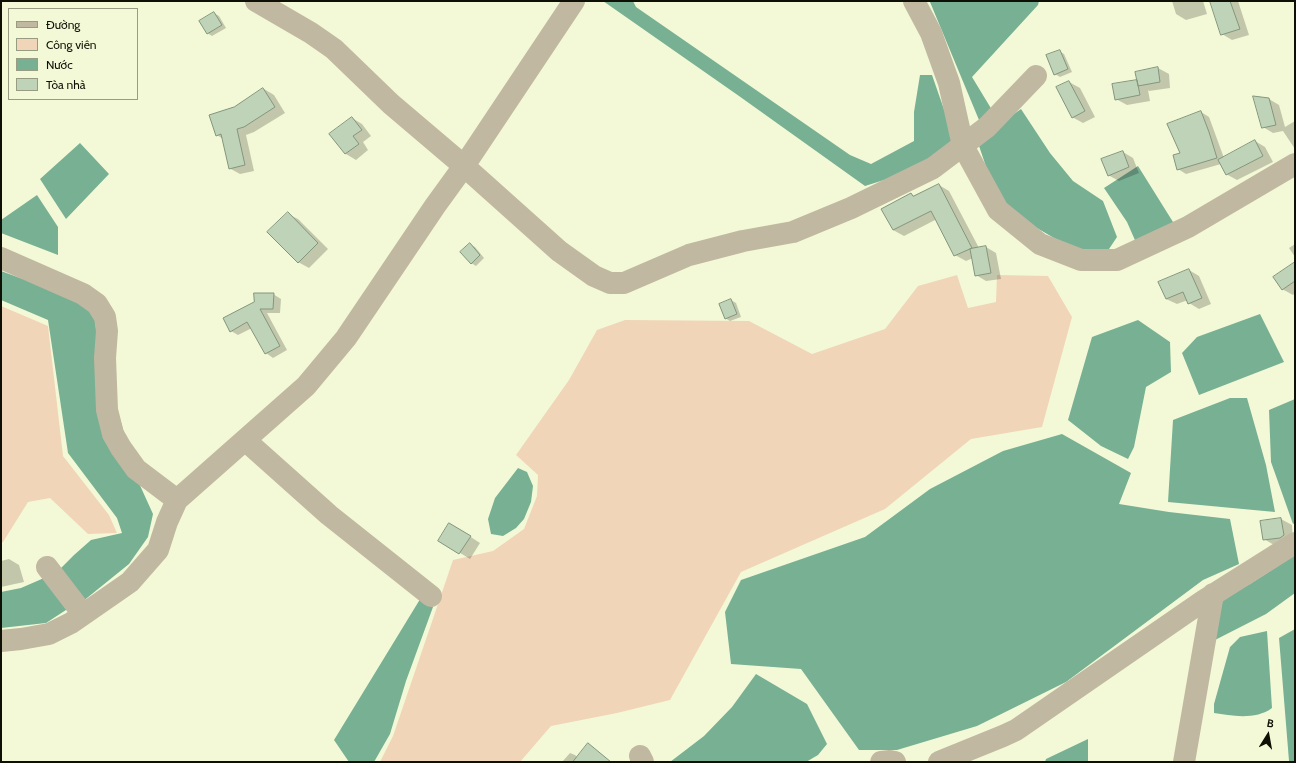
<!DOCTYPE html>
<meta charset="utf-8">
<style>
body{margin:0}
#map{position:relative;width:1296px;height:763px;overflow:hidden;background:#f3f9d7;font-family:Cabin,sans-serif}
canvas{display:block}
.frame{position:absolute;inset:0;border:2px solid #0e1005;pointer-events:none}
.legend{position:absolute;left:8px;top:8px;width:130px;height:92px;box-sizing:border-box;background:#f3f9d7;border:1px solid #979c83;margin:0;padding:5px 7px;list-style:none;font-size:12px;color:#0e1005}
.legend li{display:flex;align-items:center;gap:8px;height:20px}
.legend b{width:20px;border:1px solid #979c83}
.north{position:absolute;left:1248px;top:715px;width:40px;height:40px;-webkit-text-stroke:3px #f3f9d7;paint-order:stroke;rotate:11deg;font-size:11px;font-weight:700;line-height:16px;text-align:center;color:#0e1005}
.north::after{content:'';display:block;margin:auto;width:14px;height:18px;background:#0e1005;clip-path:polygon(50% 0,100% 100%,50% 72%,0 100%)}
</style>
<div id="map">
<canvas width="1296" height="763"></canvas>
<div class="frame"></div>
<ul class="legend">
<li><b style="height:5px;background:#c0b8a1"></b>Đường</li>
<li><b style="height:11px;background:#f0d5b9"></b>Công viên</li>
<li><b style="height:11px;background:#78b094"></b>Nước</li>
<li><b style="height:11px;background:#bed3b7"></b>Tòa nhà</li>
</ul>
<div class="north">B</div>
</div>
<script>
const c = document.querySelector('canvas').getContext('2d');
c.lineJoin = 'round';
function fillPath(path, color) { c.fillStyle = color; c.fill(path, 'evenodd'); }
function strokePath(path, color, width, dash) { c.strokeStyle = color; c.lineWidth = width; c.lineCap = dash ? 'butt' : 'round'; c.setLineDash(dash || []); c.stroke(path); }
const green = new Path2D(`
 M 957,275 L 968,308 L 996,302 L 997,275 L 1048,276 L 1072,317 L 1042,427 L 971,439 L 885,509 L 741,572 L 670,700 L 617,713 L 551,726 L 520,762 L 380,762 L 393,736 L 453,560 L 493,551 L 524,529 L 537,496 L 538,475 L 516,455 L 569,380 L 597,330 L 625,320 L 749,321 L 812,354 L 885,329 L 918,286 Z
 M 1,306 L 48,326 L 63,456 L 109,515 L 117,533 L 88,534 L 50,498 L 28,502 L 3,542 L 1,543 Z`);
const water = new Path2D(`
 M 603,1 L 633,1 L 636,7 L 850,155 L 871,164 L 914,141 L 914,112 L 920,75 L 932,75 L 955,141 L 922,168 L 865,186 L 739,96 Z
 M 932,1 L 1039,1 L 1038,5 L 972,77 L 992,110 L 979,120 L 930,2 Z
 M 1021,109 L 1050,153 L 1073,181 L 1103,201 L 1117,237 L 1109,249 L 1092,255 L 1054,238 L 1013,214 L 994,190 L 977,140 Z
 M 80,143 L 109,174 L 66,219 L 40,179 Z
 M 1138,166 L 1173,222 L 1172,228 L 1138,247 L 1127,222 L 1104,188 Z
 M 37,195 L 58,227 L 58,255 L 1,233 L 1,220 Z
 M 1,271 L 20,278 L 67,292 L 94,313 L 98,343 L 138,481 L 153,514 L 148,537 L 129,564 L 82,602 L 59,570 L 74,555 L 91,540 L 122,533 L 117,518 L 68,453 L 48,320 L 1,300 Z
 M 1260,314 L 1284,362 L 1199,395 L 1182,353 L 1197,337 Z
 M 1138,320 L 1170,342 L 1171,372 L 1146,387 L 1134,447 L 1128,459 L 1101,446 L 1068,420 L 1092,337 Z
 M 1230,398 L 1247,398 L 1266,465 L 1275,512 L 1168,502 L 1173,420 Z
 M 1295,399 L 1295,523 L 1293,524 L 1271,462 L 1269,410 Z
 M 1062,434 L 1131,473 L 1119,504 L 1169,512 L 1230,519 L 1239,564 L 1203,580 L 1066,682 L 977,726 L 897,750 L 859,750 L 801,669 L 731,664 L 725,612 L 741,580 L 865,537 L 930,489 L 1003,451 Z
 M 518,468 L 527,472 L 533,486 L 531,502 L 524,519 L 516,528 L 503,536 L 491,534 L 488,519 L 495,498 Z
 M 1295,555 L 1295,593 L 1266,614 L 1215,640 L 1223,598 L 1250,584 Z
 M 44,578 L 69,608 L 46,623 L 1,628 L 1,592 L 21,588 Z
 M 422,596 L 433,607 L 406,681 L 390,734 L 374,762 L 349,762 L 334,740 Z
 M 1295,629 L 1295,761 L 1289,761 L 1279,638 Z
 M 1267,631 L 1272,708 C 1256,720 1232,716 1214,713 L 1214,704 L 1230,647 L 1240,637 Z
 M 756,674 L 807,704 L 827,744 L 818,755 L 806,762 L 670,762 L 704,736 L 732,707 Z
 M 1088,739 L 1088,762 L 1045,762 L 1046,759 Z`);
const shadow = new Path2D(`
 M 1172,1 L 1203,1 L 1207,14 L 1186,20 L 1176,14 Z
 M 1211,1 L 1238,1 L 1249,35 L 1232,40 L 1222,34 Z
 M 214,13 L 219,16 L 226,28 L 212,36 L 207,33 Z
 M 1059,51 L 1064,54 L 1072,72 L 1060,77 L 1055,74 Z
 M 1158,68 L 1169,74 L 1170,88 L 1149,91 L 1148,90 L 1150,101 L 1127,105 L 1116,99 L 1137,81 L 1136,73 Z
 M 1069,82 L 1080,88 L 1095,117 L 1083,123 L 1072,117 Z
 M 264,89 L 274,95 L 285,113 L 254,132 L 246,135 L 254,171 L 240,174 L 229,168 L 223,139 L 217,135 L 234,108 Z
 M 1269,99 L 1279,105 L 1285,127 L 1295,121 L 1295,149 L 1283,131 L 1273,133 L 1263,127 Z
 M 1201,112 L 1209,117 L 1224,158 L 1255,141 L 1265,147 L 1273,162 L 1237,180 L 1226,174 L 1221,164 L 1186,174 L 1178,169 L 1181,154 Z
 M 352,118 L 362,124 L 371,136 L 363,142 L 368,150 L 356,160 L 346,154 L 330,134 Z
 M 1123,152 L 1133,158 L 1139,173 L 1119,181 L 1108,175 Z
 M 939,185 L 949,191 L 979,248 L 986,247 L 996,253 L 1001,279 L 986,281 L 976,275 L 973,258 L 966,261 L 955,255 L 937,219 L 904,236 L 893,230 L 911,194 L 915,197 Z
 M 288,214 L 298,219 L 328,249 L 309,268 L 298,262 Z
 M 470,244 L 475,247 L 484,258 L 476,266 L 471,263 Z
 M 1295,244 L 1295,257 L 1289,248 Z
 M 1295,263 L 1295,293 L 1293,295 L 1282,289 Z
 M 1189,270 L 1199,276 L 1211,304 L 1199,309 L 1189,303 L 1188,300 L 1177,304 L 1166,299 Z
 M 273,294 L 281,299 L 280,313 L 267,313 L 287,350 L 273,358 L 266,353 L 252,328 L 238,335 L 231,331 Z
 M 731,300 L 736,303 L 741,317 L 730,321 L 725,318 Z
 M 1281,519 L 1292,525 L 1293,541 L 1274,545 L 1264,539 L 1261,522 Z
 M 460,530 L 480,543 L 470,559 L 439,540 Z
 M 9,559 L 19,565 L 24,582 L 1,587 L 1,561 Z
 M 570,753 L 575,755 L 583,762 L 562,762 Z`);
const building = new Path2D(`
 M 1210,1 L 1230,1 L 1240,29 L 1221,35 Z
 M 214,12 L 222,25 L 207,34 L 199,21 Z
 M 1060,50 L 1068,69 L 1054,75 L 1046,55 Z
 M 1158,67 L 1160,82 L 1138,86 L 1135,72 Z
 M 1137,80 L 1140,95 L 1115,100 L 1112,84 Z
 M 1069,81 L 1085,111 L 1072,118 L 1056,87 Z
 M 263,88 L 275,107 L 244,127 L 237,129 L 245,165 L 229,169 L 221,134 L 216,136 L 209,115 L 234,107 Z
 M 1253,96 L 1269,98 L 1276,125 L 1262,128 Z
 M 1201,111 L 1209,132 L 1217,158 L 1177,170 L 1173,155 L 1180,153 L 1167,124 Z
 M 352,117 L 362,130 L 353,136 L 359,144 L 345,154 L 329,134 Z
 M 1255,140 L 1263,156 L 1226,175 L 1218,160 Z
 M 1123,151 L 1129,167 L 1108,176 L 1101,159 Z
 M 939,184 L 972,248 L 954,256 L 931,211 L 893,230 L 881,209 L 911,193 L 913,196 Z
 M 288,212 L 318,243 L 298,263 L 267,232 Z
 M 470,243 L 480,255 L 471,264 L 460,252 Z
 M 986,246 L 991,273 L 975,276 L 970,249 Z
 M 1295,262 L 1295,281 L 1282,290 L 1273,277 Z
 M 1189,269 L 1202,298 L 1188,304 L 1183,292 L 1166,299 L 1158,282 Z
 M 254,293 L 274,293 L 273,309 L 260,309 L 280,346 L 265,354 L 247,322 L 230,332 L 223,318 L 254,302 Z
 M 731,299 L 737,314 L 725,319 L 719,304 Z
 M 1281,518 L 1284,535 L 1280,538 L 1263,540 L 1260,521 Z
 M 449,523 L 471,536 L 459,554 L 438,541 Z
 M 588,743 L 611,762 L 573,762 Z`);
const minor = new Path2D(`
 M 256,1 L 311,33 L 334,49 L 391,104 L 464,166 L 559,251 L 594,276 L 610,283 L 624,283 L 689,255 L 743,241 L 793,232 L 851,208 L 933,168 L 987,127 L 1036,76
 M 914,1 L 931,33 L 949,83 L 963,146 L 998,210 L 1040,244 L 1081,260 L 1117,260 L 1188,227 L 1295,164
 M 1,258 L 83,294 L 97,304 L 105,317 L 107,331 L 105,358 L 107,410 L 113,434 L 121,448 L 136,469 L 177,500
 M 245,440 L 329,515 L 431,596
 M 47,567 L 83,614
 M 1,641 L 21,639 L 49,634 L 71,623 L 130,582 L 158,550 L 167,522 L 177,500 L 306,386 L 346,338 L 435,206 L 464,166 L 574,1
 M 640,756 L 643,762
 M 881,762 L 890,761 L 895,762
 M 939,762 L 1003,736 L 1016,730 L 1203,601 L 1295,543
 M 1184,762 L 1213,594`);
fillPath(green, '#f0d5b9');
fillPath(water, '#78b094');
fillPath(shadow, '#0003');
fillPath(building, '#bed3b7');
strokePath(building, '#82967c', 1);
strokePath(minor, '#c0b8a1', 22);
</script>
